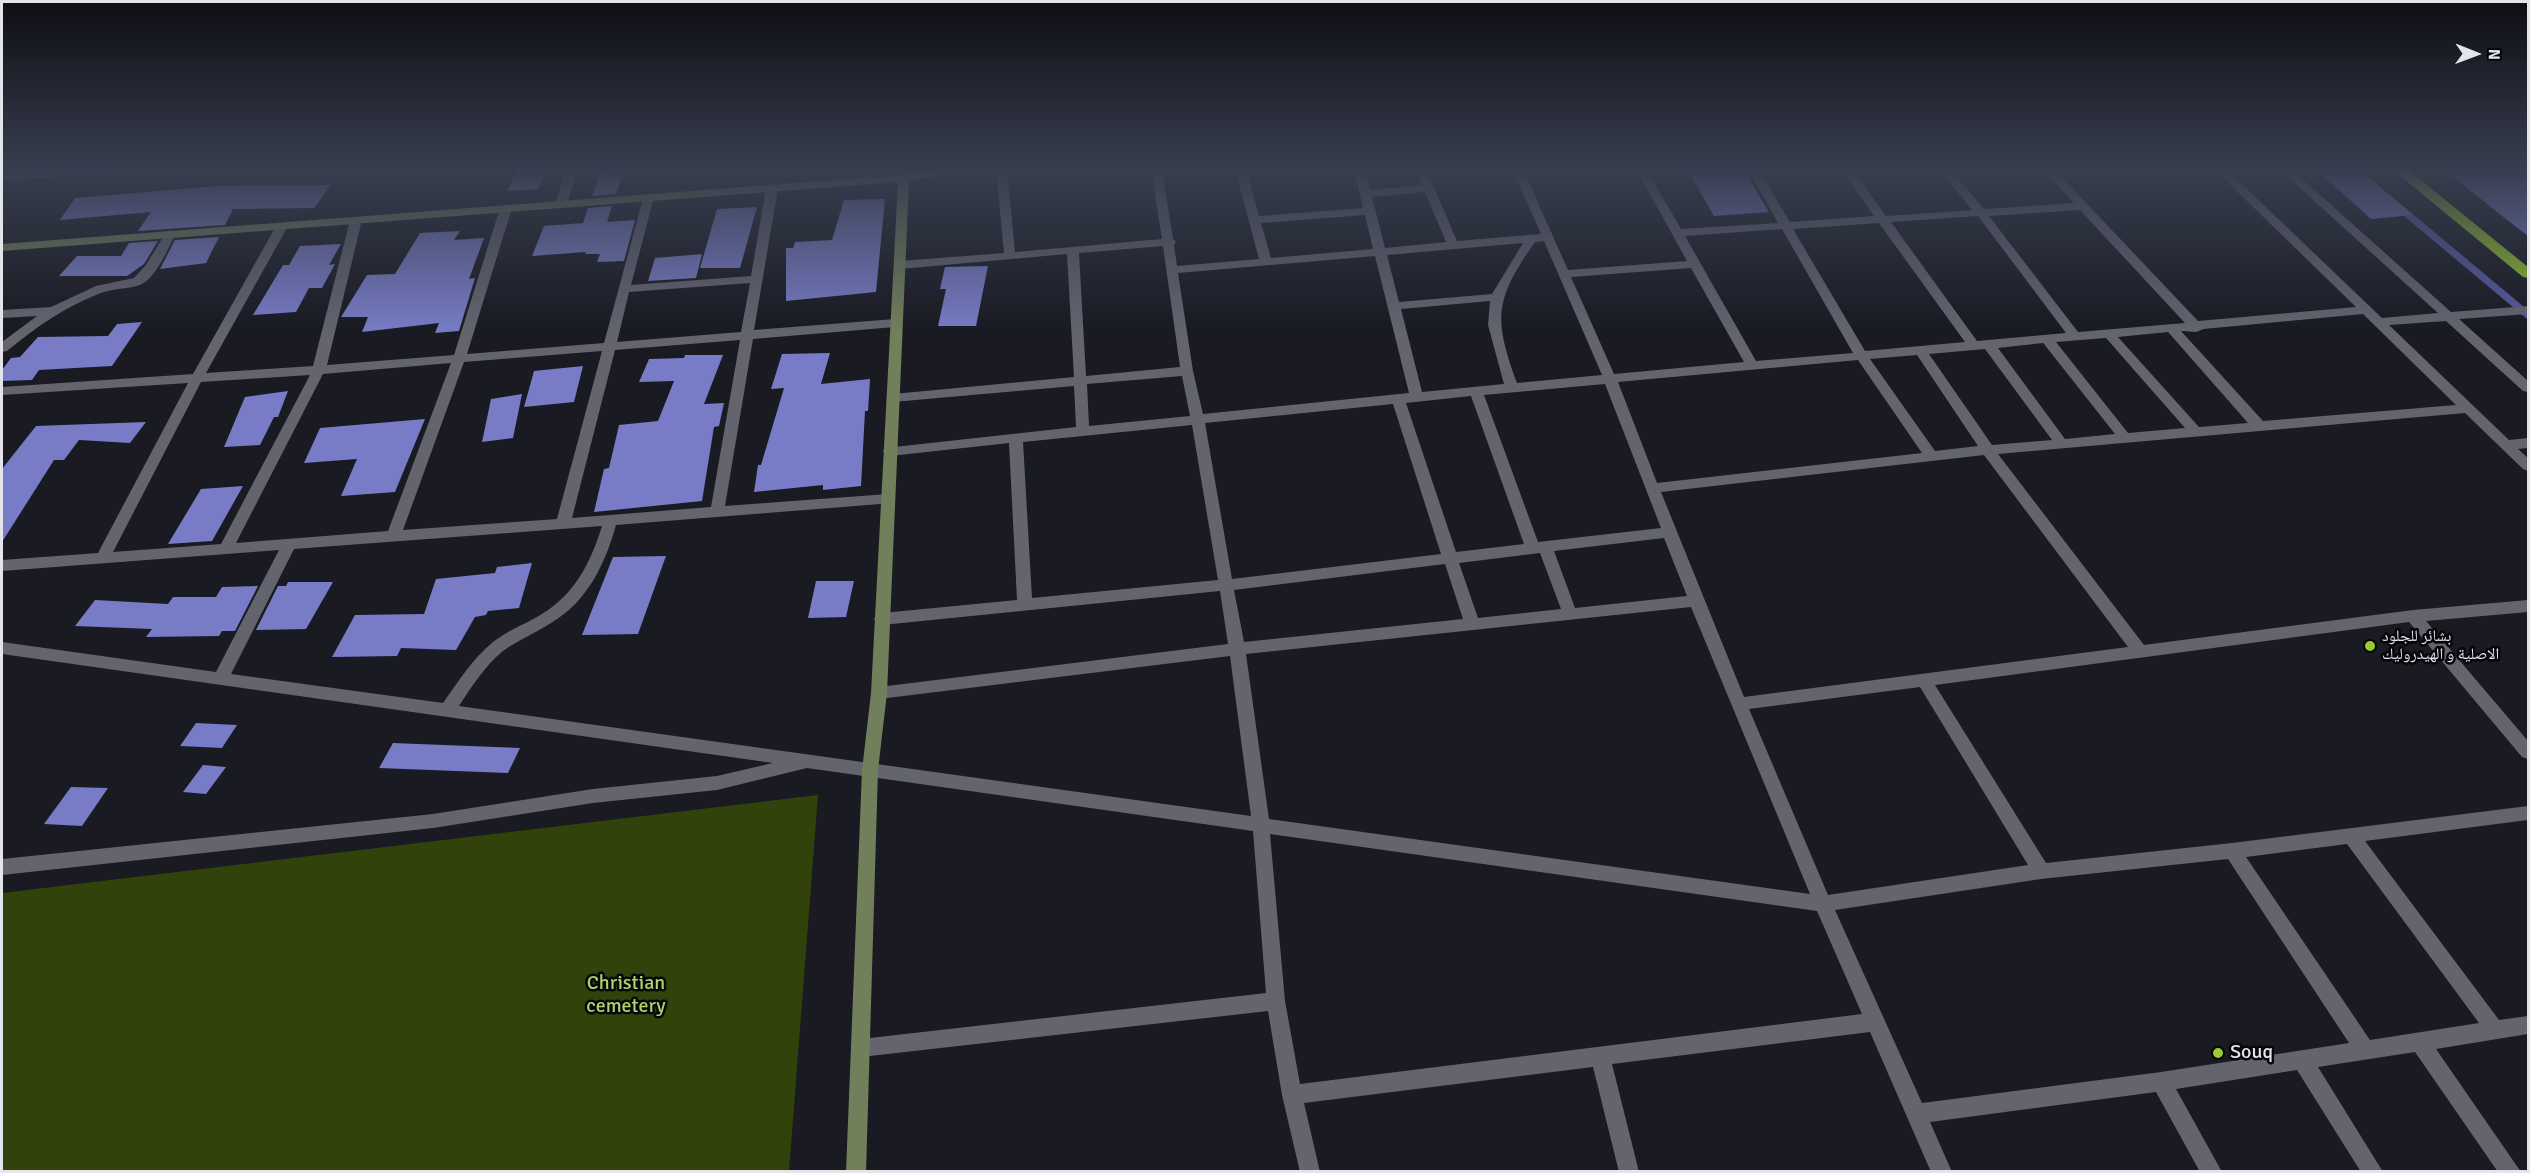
<!DOCTYPE html>
<meta charset="utf-8">
<style>
body{margin:0}
#map{position:relative;width:2530px;height:1173px;overflow:hidden;background:#191a22;font-family:Signika,sans-serif}
canvas{display:block}
.frame{position:absolute;inset:0;border:3px solid #e4e5eb;pointer-events:none}
.north{position:absolute;left:2446px;top:24px;width:60px;height:60px;-webkit-text-stroke:4px #050609;paint-order:stroke;rotate:91deg;font-size:16px;font-weight:700;line-height:24px;text-align:center;color:#e4e5eb}
.north::after{content:'';display:block;margin:auto;width:21px;height:27px;background:#e4e5eb;clip-path:polygon(50% 0,100% 100%,50% 72%,0 100%)}
</style>
<div id="map">
<canvas width="2530" height="1173"></canvas>
<div class="frame"></div>
<div class="north">N</div>
</div>
<script>
const c = document.querySelector('canvas').getContext('2d');
c.lineJoin = 'round';
function fillPath(path, color) { c.fillStyle = color; c.fill(path, 'evenodd'); }
function strokePath(path, color, width, dash) { c.strokeStyle = color; c.lineWidth = width; c.lineCap = dash ? 'butt' : 'round'; c.setLineDash(dash || []); c.stroke(path); }
function label(font, color, halo, rows, align = 'center') {
  c.font = font + ' Signika,"Noto Naskh Arabic",sans-serif'; c.lineWidth = 5; c.setLineDash([]); c.textBaseline = 'middle'; c.strokeStyle = halo; c.fillStyle = color; for (const [text, x, y, turn = 0] of rows) {
    c.save(); c.translate(x, y); c.rotate((+turn || 0) * Math.PI / 180); c.textAlign = isNaN(turn) ? turn : align; if (halo) c.strokeText(text, 0, 0); c.fillText(text, 0, 0); c.restore();
  }
}
const green = new Path2D(`
 M 818,795 L 789,1171 L 2,1171 L 2,893 Z`);
const stream = new Path2D(`
 M 2400,208 L 2528,315`);
const building = new Path2D(`
 M 517,169 L 548,169 L 538,189 L 507,191 Z
 M 602,169 L 624,169 L 616,194 L 592,196 Z
 M 1687,169 L 1743,169 L 1769,212 L 1714,216 Z
 M 2316,169 L 2359,169 L 2413,215 L 2371,219 Z
 M 2443,169 L 2529,169 L 2529,237 L 2501,215 Z
 M 331,185 L 314,208 L 233,209 L 225,225 L 138,231 L 151,212 L 60,220 L 75,198 L 217,186 Z
 M 885,199 L 876,292 L 786,301 L 786,248 L 793,248 L 795,242 L 832,240 L 844,200 Z
 M 612,206 L 607,222 L 635,220 L 624,261 L 597,262 L 600,254 L 585,254 L 586,252 L 532,256 L 544,226 L 583,223 L 588,208 Z
 M 757,207 L 740,268 L 700,268 L 717,209 Z
 M 460,231 L 454,240 L 484,238 L 469,279 L 475,278 L 459,331 L 435,333 L 439,323 L 362,332 L 368,317 L 341,317 L 367,275 L 395,274 L 420,233 Z
 M 219,237 L 206,263 L 160,269 L 175,240 Z
 M 158,241 L 144,264 L 127,276 L 59,276 L 77,256 L 121,256 L 129,243 Z
 M 341,244 L 329,265 L 335,264 L 322,288 L 309,288 L 296,312 L 253,315 L 283,265 L 289,265 L 300,246 Z
 M 702,254 L 696,278 L 648,281 L 655,258 Z
 M 988,266 L 976,326 L 938,326 L 946,289 L 940,289 L 945,267 Z
 M 142,322 L 112,366 L 39,370 L 32,380 L 2,381 L 2,370 L 11,358 L 20,357 L 38,337 L 108,336 L 117,324 Z
 M 830,353 L 821,384 L 870,379 L 868,411 L 865,411 L 861,486 L 823,490 L 823,485 L 754,492 L 758,465 L 761,465 L 784,388 L 771,389 L 782,354 Z
 M 685,355 L 723,355 L 704,404 L 724,403 L 719,426 L 714,427 L 702,501 L 594,512 L 604,469 L 609,468 L 619,425 L 658,421 L 674,381 L 639,382 L 649,359 L 684,358 Z
 M 583,366 L 574,402 L 524,407 L 534,371 Z
 M 288,391 L 278,417 L 274,417 L 260,445 L 224,447 L 245,397 Z
 M 522,394 L 513,438 L 482,442 L 491,399 Z
 M 425,419 L 395,492 L 341,496 L 357,459 L 304,463 L 320,428 Z
 M 146,422 L 130,443 L 79,440 L 64,460 L 54,460 L 2,542 L 2,469 L 36,426 Z
 M 243,486 L 212,541 L 168,544 L 201,489 Z
 M 666,556 L 638,634 L 582,635 L 613,557 Z
 M 532,563 L 519,608 L 488,611 L 486,615 L 475,617 L 456,650 L 401,648 L 397,656 L 332,657 L 355,615 L 424,614 L 436,579 L 495,573 L 497,567 Z
 M 816,581 L 854,581 L 846,617 L 808,618 Z
 M 288,582 L 333,582 L 306,629 L 256,630 L 278,586 L 286,586 Z
 M 258,586 L 235,631 L 222,631 L 219,636 L 146,637 L 152,629 L 75,626 L 95,600 L 168,604 L 173,597 L 216,597 L 222,587 Z
 M 196,723 L 237,725 L 222,748 L 180,746 Z
 M 393,743 L 520,748 L 508,773 L 379,768 Z
 M 203,765 L 226,767 L 206,794 L 183,792 Z
 M 71,787 L 108,788 L 82,826 L 44,824 Z`);
const street = new Path2D(`
 M 75,169 L 122,169 L 116,172 L 2,181 L 2,175 Z
 M 566,169 L 578,169 L 567,204 L 561,207 L 555,204 Z
 M 996,169 L 1007,169 L 1015,252 L 1162,239 L 1151,169 L 1162,169 L 1173,239 L 1176,242 L 1174,245 L 1177,266 L 1259,259 L 1235,169 L 1246,169 L 1259,216 L 1363,208 L 1354,169 L 1364,169 L 1370,190 L 1422,185 L 1415,169 L 1426,169 L 1457,241 L 1541,234 L 1512,169 L 1523,169 L 1568,270 L 1687,261 L 1636,169 L 1646,169 L 1681,229 L 1778,223 L 1748,169 L 1758,169 L 1790,222 L 1874,216 L 1841,169 L 1852,169 L 1886,216 L 1972,210 L 1939,169 L 1950,169 L 1984,209 L 2074,203 L 2042,169 L 2054,169 L 2198,321 L 2356,307 L 2214,169 L 2226,169 L 2382,318 L 2438,313 L 2279,169 L 2291,169 L 2451,312 L 2528,306 L 2528,314 L 2459,319 L 2528,381 L 2528,392 L 2523,391 L 2446,321 L 2389,325 L 2509,440 L 2528,438 L 2528,448 L 2518,449 L 2528,458 L 2528,471 L 2523,469 L 2465,413 L 1998,454 L 2144,645 L 2413,610 L 2528,600 L 2528,612 L 2426,621 L 2528,741 L 2528,759 L 2522,757 L 2409,622 L 1935,685 L 2046,863 L 2232,843 L 2528,806 L 2528,820 L 2365,841 L 2499,1020 L 2528,1016 L 2528,1034 L 2436,1049 L 2521,1172 L 2498,1172 L 2415,1052 L 2318,1067 L 2383,1172 L 2361,1172 L 2297,1070 L 2176,1089 L 2222,1172 L 2200,1172 L 2156,1092 L 1930,1122 L 1952,1172 L 1931,1172 L 1870,1032 L 1612,1064 L 1639,1172 L 1619,1172 L 1593,1067 L 1304,1103 L 1320,1172 L 1300,1172 L 1282,1095 L 1268,1011 L 861,1057 L 854,1055 L 851,1048 L 854,1041 L 861,1039 L 1266,993 L 1253,831 L 807,768 L 717,790 L 593,803 L 433,828 L 2,875 L 2,859 L 433,814 L 593,789 L 717,776 L 773,763 L 2,654 L 2,642 L 216,672 L 279,550 L 2,571 L 2,560 L 98,553 L 188,383 L 2,395 L 2,387 L 193,374 L 276,226 L 282,223 L 288,226 L 206,373 L 313,366 L 350,220 L 356,217 L 362,220 L 327,365 L 454,355 L 500,208 L 506,205 L 512,208 L 467,354 L 604,343 L 644,195 L 648,194 L 654,197 L 631,285 L 751,276 L 766,188 L 772,185 L 778,188 L 754,330 L 895,319 L 901,323 L 895,327 L 753,339 L 725,506 L 888,494 L 895,499 L 893,503 L 616,525 C 605,564 588,601 551,623 C 536,633 518,640 503,651 C 485,666 472,686 459,706 L 1251,816 L 1230,656 L 879,699 L 873,698 L 871,693 L 873,688 L 879,687 L 1228,644 L 1220,591 L 882,625 L 877,623 L 874,619 L 877,615 L 882,613 L 1017,600 L 1009,443 L 890,456 L 885,454 L 883,451 L 885,448 L 1076,427 L 1074,386 L 893,402 L 886,398 L 893,394 L 1074,377 L 1067,254 L 900,269 L 894,265 L 900,261 L 1004,253 ZM 1425,192 L 1446,242 L 1385,248 L 1372,197 ZM 2080,210 L 2185,323 L 2078,332 L 1989,216 ZM 1365,215 L 1373,249 L 1271,258 L 1261,223 ZM 1978,216 L 2066,333 L 1977,341 L 1891,222 ZM 1879,223 L 1965,342 L 1865,351 L 1793,229 ZM 1782,229 L 1853,353 L 1756,361 L 1685,236 ZM 1544,241 L 1602,375 L 1517,383 C 1493,317 1495,299 1535,242 ZM 1523,243 L 1492,294 L 1399,302 L 1387,255 ZM 1163,246 L 1180,367 L 1086,376 L 1079,253 ZM 1375,256 L 1409,393 L 1203,414 L 1193,371 L 1178,273 ZM 1691,268 L 1744,362 L 1614,374 L 1571,277 ZM 750,283 L 741,332 L 617,342 L 629,292 ZM 1490,301 L 1488,325 L 1504,384 L 1422,392 L 1401,309 ZM 2363,314 L 2456,405 L 2263,421 L 2181,331 L 2197,332 L 2203,329 ZM 2168,332 L 2169,333 L 2248,423 L 2199,427 L 2118,337 ZM 2105,338 L 2106,338 L 2185,428 L 2128,433 L 2056,342 ZM 740,340 L 711,507 L 572,518 L 615,350 ZM 2043,343 L 2044,344 L 2115,434 L 2065,439 L 1998,348 ZM 1985,349 L 2052,440 L 1992,445 L 1929,354 ZM 602,351 L 557,519 L 403,530 L 464,362 ZM 1917,355 L 1978,446 L 1935,451 L 1870,359 ZM 1858,360 L 1922,453 L 1657,483 L 1618,382 ZM 451,363 L 388,531 L 236,543 L 323,374 ZM 310,375 L 221,544 L 113,552 L 201,382 ZM 1182,376 L 1190,416 L 1089,426 L 1087,384 ZM 1605,384 L 1661,528 L 1538,542 L 1484,395 ZM 1471,396 L 1524,544 L 1456,552 L 1406,403 ZM 1393,404 L 1441,554 L 1232,579 L 1205,423 ZM 1192,425 L 1218,580 L 1032,598 L 1023,442 ZM 1984,455 L 2128,647 L 1744,697 L 1661,492 ZM 602,526 C 590,565 573,597 537,617 C 522,625 506,632 493,642 C 472,659 458,682 443,703 L 231,674 L 294,549 ZM 1664,538 L 1687,596 L 1575,608 L 1554,551 ZM 1540,553 L 1561,609 L 1478,618 L 1459,563 ZM 1445,564 L 1463,619 L 1244,642 L 1234,590 ZM 1691,607 L 1810,894 L 1269,819 L 1246,654 ZM 1920,687 L 2028,865 L 1828,895 L 1749,709 ZM 1270,834 L 1817,911 L 1862,1014 L 1300,1084 L 1285,1001 ZM 2347,844 L 2479,1023 L 2370,1040 L 2246,857 ZM 2228,859 L 2349,1043 L 2161,1072 L 1922,1103 L 1835,910 L 2041,879 Z
 M 170,230 L 176,234 C 167,249 158,275 142,284 C 133,289 113,288 101,293 C 66,306 36,327 7,351 L 2,352 L 2,342 L 37,316 L 2,318 L 2,310 L 51,307 L 96,286 L 134,278 L 146,265 L 166,232 Z`);
const secondary = new Path2D(`
 M 899,169 L 909,169 L 909,174 L 942,169 L 970,169 L 964,172 L 909,180 L 887,693 L 878,770 L 866,1172 L 846,1172 L 862,770 L 871,693 L 898,182 L 2,251 L 2,244 L 898,175 Z`);
const highway = new Path2D(`
 M 2392,169 L 2407,169 L 2528,267 L 2528,278 L 2523,277 Z`);
const markers = [
 [2370,646,6,"#9bcb33"],
 [2218,1053,6,"#9bcb33"]
];
const poiNames = [
 ["بشائر للجلود",2382,637],
 ["الاصلية و الهيدروليك",2382,655]
];
const nearParknames = [
 ["Christian",626,984],
 ["cemetery",626,1007]
];
const nearPoinames = [
 ["Souq",2230,1053]
];
fillPath(green, '#31430b');
strokePath(stream, '#5659a0', 7);
fillPath(building, '#787cc7');
fillPath(street, '#63646e');
fillPath(secondary, '#71805a');
fillPath(highway, '#93c22a');
const sky = c.createLinearGradient(0, 0, 0, 333);
sky.addColorStop(0, '#0e0e13');
sky.addColorStop(0.51, '#383e4f');
sky.addColorStop(1, '#383e4f00');
c.fillStyle = sky;
c.fillRect(0, 0, 2530, 333);
for (const [x, y, r, color] of markers) { const dot = new Path2D(); dot.arc(x, y, r, 0, 2 * Math.PI); c.fillStyle = color; c.fill(dot); strokePath(dot, '#050609', 2); }
label('16px', '#e4e5eb', '#050609', poiNames, 'left');
label('20px', '#add469', '#050609', nearParknames);
label('20px', '#e4e5eb', '#050609', nearPoinames, 'left');
</script>
